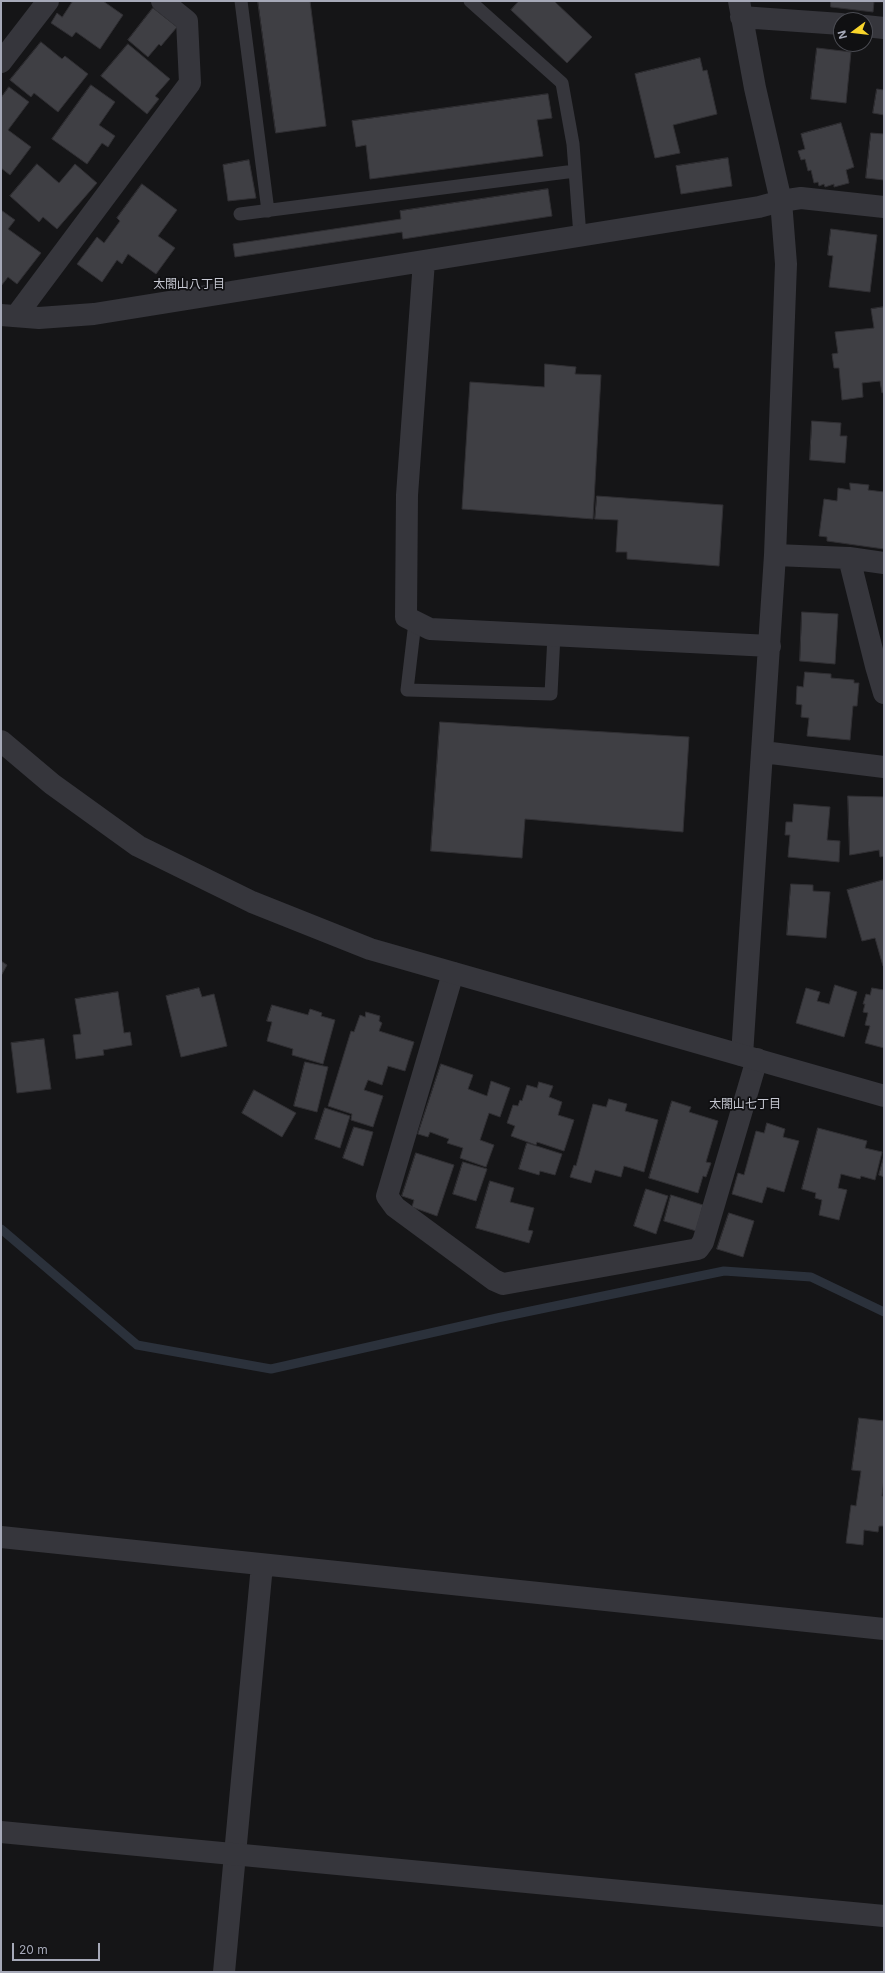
<!DOCTYPE html>
<meta charset="utf-8">
<style>
body{margin:0}
#map{position:relative;width:885px;height:1973px;overflow:hidden;background:#151517;font-family:Inter,sans-serif}
canvas{display:block}
.frame{position:absolute;inset:0;border:2px solid #a6a9b8;pointer-events:none}
.north{position:absolute;left:833px;top:12px;width:40px;height:40px;box-sizing:border-box;background:#101012;border:1px solid #4c4d54;border-radius:50%;rotate:255deg;font-size:11px;font-weight:700;line-height:16px;text-align:center;color:#a6a9b8}
.north::after{content:'';display:block;margin:auto;width:14px;height:18px;background:#f9d52b;clip-path:polygon(50% 0,100% 100%,50% 72%,0 100%)}
.scale{position:absolute;left:12px;top:1943px;width:88px;height:18px;box-sizing:border-box;border:2px solid #a6a9b8;border-top:0;padding-left:5px;font-size:12px;line-height:14px;white-space:nowrap;color:#a6a9b8;-webkit-text-stroke:3px #101012;paint-order:stroke}
</style>
<div id="map">
<canvas width="885" height="1973"></canvas>
<div class="frame"></div>
<div class="north">N</div>
<div class="scale">20 m</div>
</div>
<script>
const c = document.querySelector('canvas').getContext('2d');
c.lineJoin = 'round';
function strokePath(path, color, width, dash) { c.strokeStyle = color; c.lineWidth = width; c.lineCap = dash ? 'butt' : 'round'; c.setLineDash(dash || []); c.stroke(path); }
function fillPath(path, color) { c.fillStyle = color; c.fill(path, 'evenodd'); }
function label(font, color, halo, rows, align = 'center') {
  c.font = font + ' Inter,"Noto Sans JP",sans-serif'; c.lineWidth = 3.5; c.setLineDash([]); c.textBaseline = 'middle'; c.strokeStyle = halo; c.fillStyle = color; for (const [text, x, y, turn = 0] of rows) {
    c.save(); c.translate(x, y); c.rotate((+turn || 0) * Math.PI / 180); c.textAlign = isNaN(turn) ? turn : align; if (halo) c.strokeText(text, 0, 0); c.fillText(text, 0, 0); c.restore();
  }
}
const stream = new Path2D(`
 M 1,1229 L 137,1345 L 271,1369 L 497,1318 L 724,1271 L 811,1277 L 884,1312`);
const building = new Path2D(`
 M 73,1 L 103,1 L 123,15 L 100,49 L 76,32 L 72,37 L 51,23 L 57,13 L 62,17 Z
 M 258,1 L 310,1 L 326,126 L 276,133 Z
 M 519,1 L 554,1 L 592,37 L 567,63 L 511,10 Z
 M 831,1 L 884,1 L 884,2 L 874,2 L 873,12 L 831,7 Z
 M 153,8 L 177,27 L 161,46 L 159,44 L 148,57 L 128,40 Z
 M 41,42 L 62,59 L 65,56 L 88,74 L 58,112 L 34,93 L 31,97 L 10,80 Z
 M 128,44 L 170,79 L 155,96 L 159,99 L 147,114 L 101,76 Z
 M 817,48 L 851,52 L 846,103 L 811,99 Z
 M 700,58 L 703,71 L 707,70 L 717,114 L 673,125 L 680,153 L 655,158 L 635,74 Z
 M 91,85 L 115,102 L 99,125 L 115,136 L 108,147 L 102,143 L 87,164 L 52,139 Z
 M 9,87 L 29,102 L 8,130 L 31,147 L 10,175 L 1,168 L 1,98 Z
 M 877,89 L 884,90 L 884,115 L 873,113 Z
 M 548,94 L 552,118 L 537,120 L 543,156 L 370,179 L 366,145 L 356,147 L 352,121 Z
 M 841,123 L 854,167 L 846,170 L 849,183 L 834,187 L 834,184 L 825,187 L 824,184 L 819,186 L 818,182 L 814,183 L 811,170 L 808,171 L 805,159 L 801,160 L 798,151 L 805,149 L 801,134 Z
 M 871,133 L 884,134 L 884,180 L 866,178 Z
 M 728,158 L 732,186 L 681,194 L 676,166 Z
 M 249,160 L 256,198 L 228,201 L 223,165 Z
 M 37,164 L 59,183 L 75,164 L 97,183 L 57,229 L 43,217 L 39,222 L 10,196 Z
 M 142,184 L 177,210 L 158,236 L 175,248 L 156,274 L 128,254 L 122,264 L 117,260 L 102,282 L 77,264 L 97,237 L 104,243 L 120,221 L 117,218 Z
 M 548,189 L 552,216 L 403,239 L 402,232 L 235,257 L 233,244 L 401,219 L 400,211 Z
 M 1,210 L 15,220 L 8,229 L 41,253 L 17,284 L 8,277 L 1,286 Z
 M 831,229 L 877,235 L 870,292 L 829,287 L 833,256 L 828,255 Z
 M 884,307 L 884,392 L 882,393 L 880,381 L 862,383 L 863,397 L 842,400 L 839,368 L 834,368 L 832,354 L 838,353 L 835,332 L 874,328 L 871,309 Z
 M 545,364 L 576,367 L 575,374 L 601,375 L 593,519 L 462,509 L 470,382 L 544,387 Z
 M 812,421 L 841,423 L 840,436 L 847,436 L 845,463 L 810,460 Z
 M 850,483 L 869,485 L 868,490 L 884,492 L 884,549 L 827,541 L 827,537 L 819,536 L 824,499 L 837,501 L 838,488 L 850,490 Z
 M 597,496 L 723,505 L 719,566 L 627,559 L 627,552 L 616,552 L 618,520 L 595,519 Z
 M 802,612 L 838,614 L 835,664 L 800,661 Z
 M 805,672 L 831,674 L 831,678 L 854,680 L 854,683 L 859,683 L 857,706 L 853,706 L 850,740 L 807,736 L 809,718 L 801,717 L 802,705 L 796,704 L 797,686 L 803,687 Z
 M 440,722 L 689,737 L 683,832 L 525,819 L 522,858 L 431,851 Z
 M 848,796 L 884,797 L 884,856 L 880,857 L 879,850 L 850,855 Z
 M 794,804 L 830,807 L 827,840 L 840,841 L 839,862 L 788,857 L 790,835 L 785,835 L 786,822 L 792,822 Z
 M 884,880 L 884,966 L 883,966 L 875,938 L 862,941 L 847,890 Z
 M 791,884 L 813,885 L 813,891 L 830,892 L 826,938 L 787,935 Z
 M 1,961 L 7,965 L 1,976 Z
 M 835,985 L 857,992 L 844,1037 L 796,1023 L 806,988 L 820,992 L 817,1001 L 829,1004 Z
 M 199,988 L 202,997 L 214,994 L 227,1046 L 181,1057 L 166,996 Z
 M 872,988 L 884,990 L 884,1048 L 865,1043 L 870,1026 L 865,1025 L 868,1013 L 863,1012 L 865,1004 L 863,1004 L 866,994 L 870,995 Z
 M 118,992 L 124,1033 L 130,1032 L 132,1045 L 103,1050 L 104,1055 L 76,1059 L 73,1035 L 81,1034 L 75,999 Z
 M 272,1005 L 308,1015 L 310,1009 L 322,1013 L 321,1016 L 335,1020 L 323,1064 L 292,1055 L 293,1049 L 267,1041 L 272,1022 L 267,1021 Z
 M 366,1012 L 380,1016 L 379,1021 L 382,1023 L 379,1031 L 414,1042 L 405,1071 L 388,1066 L 382,1085 L 368,1080 L 364,1090 L 383,1096 L 373,1127 L 351,1120 L 352,1114 L 328,1106 L 351,1031 L 354,1032 L 360,1015 L 365,1017 Z
 M 44,1039 L 51,1089 L 17,1093 L 11,1043 Z
 M 305,1062 L 328,1067 L 317,1112 L 294,1106 Z
 M 441,1064 L 473,1075 L 468,1089 L 487,1096 L 491,1081 L 510,1088 L 500,1117 L 489,1113 L 480,1140 L 494,1145 L 486,1167 L 460,1158 L 463,1148 L 447,1143 L 449,1139 L 430,1132 L 428,1137 L 418,1134 Z
 M 539,1082 L 553,1086 L 549,1097 L 562,1102 L 558,1115 L 574,1120 L 564,1151 L 537,1142 L 536,1145 L 511,1136 L 515,1126 L 507,1123 L 513,1105 L 518,1106 L 520,1100 L 522,1101 L 527,1085 L 537,1088 Z
 M 254,1090 L 296,1113 L 282,1137 L 242,1113 Z
 M 609,1099 L 627,1104 L 625,1111 L 658,1120 L 644,1172 L 624,1166 L 621,1177 L 595,1170 L 591,1183 L 570,1177 L 574,1165 L 576,1166 L 593,1104 L 606,1107 Z
 M 672,1101 L 691,1107 L 689,1112 L 718,1121 L 706,1162 L 711,1163 L 706,1177 L 703,1176 L 698,1193 L 649,1178 Z
 M 325,1108 L 350,1116 L 340,1148 L 315,1139 Z
 M 767,1123 L 785,1129 L 783,1137 L 799,1141 L 784,1192 L 767,1187 L 762,1203 L 732,1194 L 738,1173 L 744,1175 L 756,1131 L 764,1133 Z
 M 354,1127 L 373,1132 L 363,1166 L 343,1158 Z
 M 818,1128 L 867,1141 L 865,1148 L 882,1152 L 875,1180 L 861,1176 L 860,1179 L 841,1174 L 838,1188 L 847,1190 L 839,1220 L 819,1215 L 822,1200 L 815,1198 L 816,1193 L 802,1189 Z
 M 527,1143 L 562,1154 L 555,1175 L 540,1171 L 539,1175 L 519,1169 Z
 M 416,1153 L 454,1165 L 437,1216 L 412,1207 L 414,1200 L 402,1196 Z
 M 884,1156 L 884,1177 L 879,1175 Z
 M 463,1162 L 487,1169 L 476,1201 L 453,1194 Z
 M 490,1181 L 514,1188 L 510,1202 L 534,1208 L 528,1230 L 533,1231 L 529,1243 L 476,1228 Z
 M 646,1189 L 668,1196 L 656,1234 L 634,1226 Z
 M 671,1195 L 703,1205 L 696,1231 L 664,1221 Z
 M 729,1213 L 754,1221 L 743,1257 L 717,1249 Z
 M 859,1418 L 884,1421 L 884,1478 L 882,1496 L 884,1496 L 884,1526 L 879,1526 L 878,1532 L 864,1530 L 863,1545 L 846,1543 L 851,1505 L 856,1506 L 861,1471 L 852,1470 Z`);
const service = new Path2D(`
 M 241,1 L 268,211
 M 470,1 L 562,83 L 573,144 L 580,236
 M 240,214 L 575,171
 M 415,622 L 407,690 L 551,694 L 554,635`);
const minor = new Path2D(`
 M 739,1 L 755,88 L 781,201 L 786,264 L 775,555 L 742,1055
 M 741,17 L 841,24
 M 865,26 L 884,28
 M 1,62 L 48,1
 M 424,261 L 407,495 L 406,617 L 430,629 L 770,646
 M 1,315 L 39,318 L 94,314 L 759,207 L 781,201 L 801,198 L 884,207
 M 16,316 L 190,83 L 187,21 L 162,1
 M 775,555 L 849,558 L 884,563
 M 849,558 L 876,666 L 884,693
 M 763,752 L 884,767
 M 453,973 L 387,1196 L 395,1207 L 494,1280 L 503,1284 L 698,1249 L 703,1242 L 757,1059
 M 1,1537 L 884,1629
 M 224,1972 L 262,1565`);
const tertiary = new Path2D(`
 M 1,741 L 52,784 L 138,846 L 252,902 L 370,949 L 884,1096
 M 1,1832 L 884,1916`);
const neighbourhoodNames = [
 ["太閤山八丁目",189,284],
 ["太閤山七丁目",745,1104]
];
strokePath(stream, '#2b313b', 9);
fillPath(building, '#3f3f44');
strokePath(building, '#302f33', 1);
strokePath(service, '#36363c', 13);
strokePath(minor, '#36363c', 22);
strokePath(tertiary, '#36363c', 22);
label('12px', '#c7c9d3', '#101012', neighbourhoodNames);
</script>
